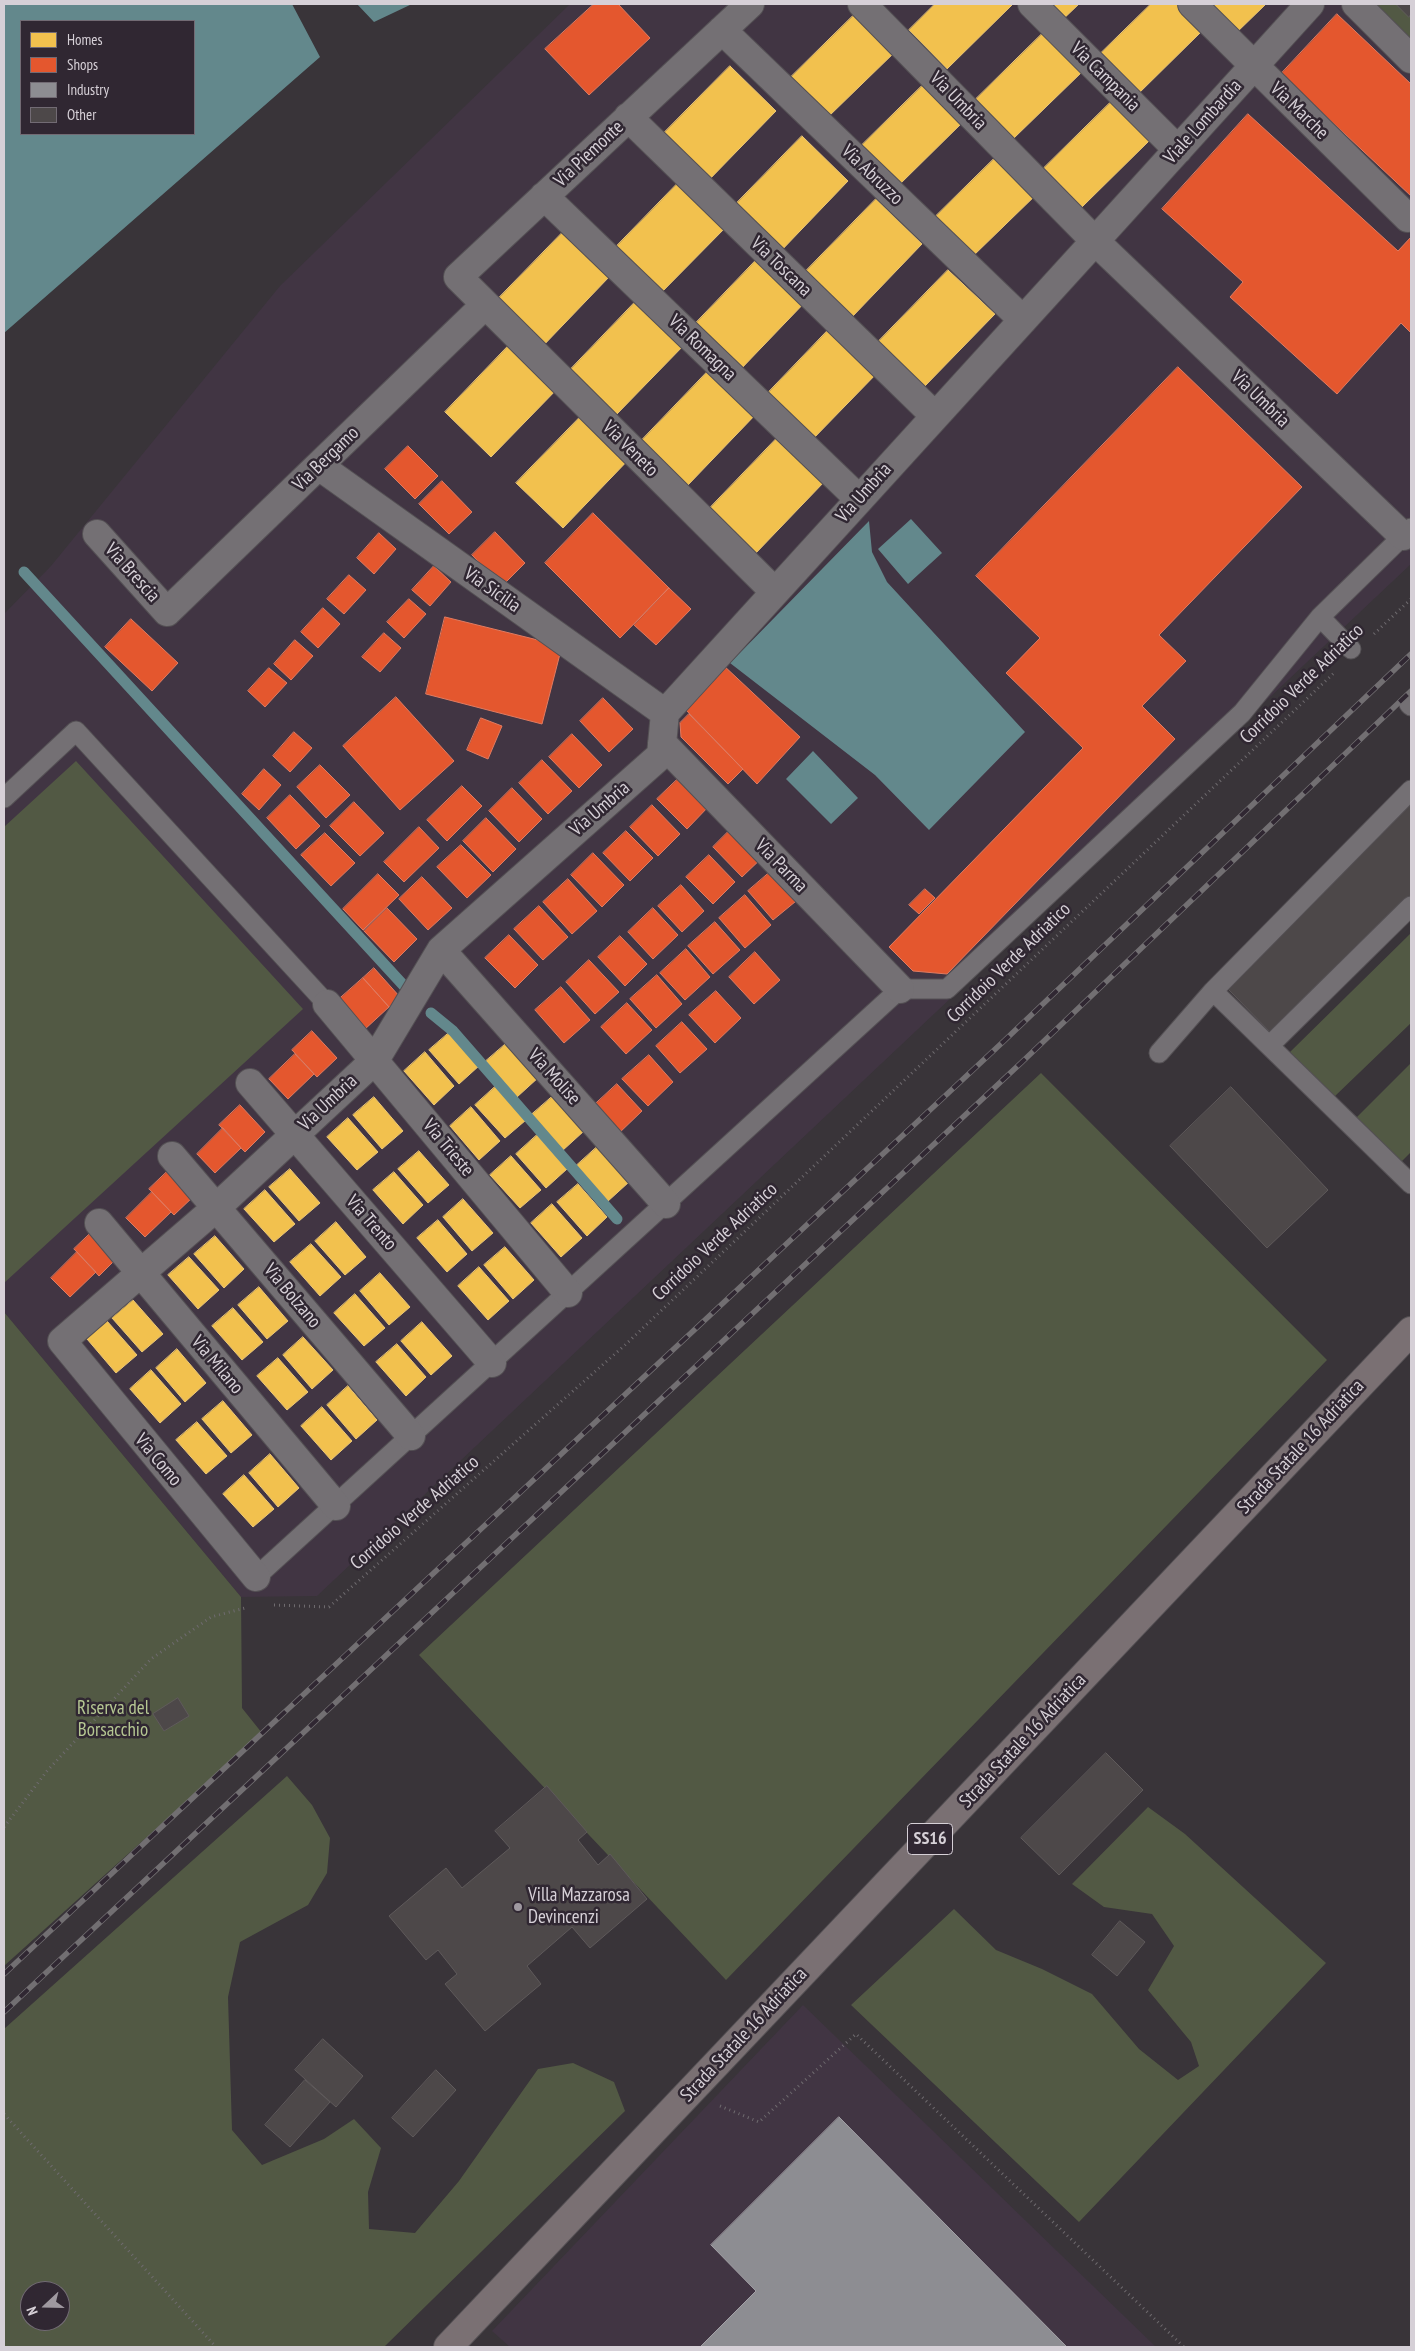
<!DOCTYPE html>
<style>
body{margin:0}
#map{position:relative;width:1415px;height:2351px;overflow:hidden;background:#393439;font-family:"PT Sans Narrow",sans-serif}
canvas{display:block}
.frame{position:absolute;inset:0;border:5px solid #d6d0d7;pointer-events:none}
.legend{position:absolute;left:20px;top:20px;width:175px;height:115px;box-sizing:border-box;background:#302732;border:1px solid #726b74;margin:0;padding:6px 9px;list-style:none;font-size:15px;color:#d6d0d7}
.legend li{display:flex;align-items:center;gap:10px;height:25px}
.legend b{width:25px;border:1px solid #726b74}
.north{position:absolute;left:20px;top:2281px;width:50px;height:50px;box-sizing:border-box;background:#302732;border:1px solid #726b74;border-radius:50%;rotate:249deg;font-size:14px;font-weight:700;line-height:20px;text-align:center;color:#d6d0d7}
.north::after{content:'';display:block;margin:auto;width:18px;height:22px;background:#9f99a0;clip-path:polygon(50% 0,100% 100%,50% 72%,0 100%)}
</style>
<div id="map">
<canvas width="1415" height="2351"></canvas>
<div class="frame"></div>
<ul class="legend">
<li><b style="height:14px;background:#f2c14e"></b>Homes</li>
<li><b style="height:14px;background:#e4572e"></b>Shops</li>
<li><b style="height:14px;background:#8d8d92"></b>Industry</li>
<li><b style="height:14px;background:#4d4849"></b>Other</li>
</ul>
<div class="north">N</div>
</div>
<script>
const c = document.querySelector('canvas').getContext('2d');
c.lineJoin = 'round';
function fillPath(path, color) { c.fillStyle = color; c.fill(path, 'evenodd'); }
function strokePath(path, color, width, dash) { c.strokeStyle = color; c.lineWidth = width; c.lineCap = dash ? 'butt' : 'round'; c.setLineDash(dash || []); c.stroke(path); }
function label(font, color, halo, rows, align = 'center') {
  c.font = font + ' "PT Sans Narrow",sans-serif'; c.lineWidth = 5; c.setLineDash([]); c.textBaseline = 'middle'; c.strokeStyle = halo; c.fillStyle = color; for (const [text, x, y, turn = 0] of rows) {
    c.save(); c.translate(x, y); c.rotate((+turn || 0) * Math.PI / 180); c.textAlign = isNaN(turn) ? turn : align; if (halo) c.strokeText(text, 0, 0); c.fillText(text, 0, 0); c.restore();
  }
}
const built = new Path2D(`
 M 570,4 L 1373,4 L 1411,43 L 1411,564 L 317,1596 L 241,1597 L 4,1312 L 4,614 L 51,566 L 280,286 Z
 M 803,2005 L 1156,2347 L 510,2347 L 492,2331 Z`);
const green = new Path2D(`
 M 1373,4 L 1411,4 L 1411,43 Z
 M 76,761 L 303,1009 L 4,1283 L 4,827 Z
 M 1411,933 L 1411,1023 L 1334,1097 L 1290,1052 Z
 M 1411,1063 L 1411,1152 L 1400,1163 L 1356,1118 Z
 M 1041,1073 L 1327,1360 L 726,1980 L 419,1655 Z
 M 4,1312 L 241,1597 L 242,1708 L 262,1733 L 4,1966 Z
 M 287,1776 L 312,1805 L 330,1838 L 327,1873 L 308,1905 L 240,1942 L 228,1997 L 232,2130 L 262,2165 L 324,2139 L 354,2119 L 381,2148 L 368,2192 L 369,2229 L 415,2233 L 459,2181 L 538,2069 L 573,2063 L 614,2082 L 625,2111 L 384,2347 L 4,2347 L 4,2029 ZM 30,2291 L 60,2291 L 60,2321 L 30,2321 Z
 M 1148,1807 L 1185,1834 L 1326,1963 L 1079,2222 L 851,2005 L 954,1909 L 996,1950 L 1042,1969 L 1092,1994 L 1139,2049 L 1178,2080 L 1199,2066 L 1191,2042 L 1148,1990 L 1174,1946 L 1152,1914 L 1104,1907 L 1072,1884 Z`);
const water = new Path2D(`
 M 4,4 L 292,4 L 320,57 L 4,333 ZM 21,21 L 194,21 L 194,134 L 21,134 Z
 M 357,4 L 412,4 L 374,22 Z
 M 911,519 L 942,553 L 908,584 L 878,549 Z
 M 869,521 L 872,552 L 887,582 L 1025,732 L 929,830 L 875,775 L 730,663 Z
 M 813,751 L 858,798 L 831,824 L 786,779 Z`);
const homes = new Path2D(`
 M 935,4 L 1013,4 L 947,69 L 909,30 Z
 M 1039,4 L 1079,4 L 1058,24 Z
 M 1151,4 L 1176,4 L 1202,31 L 1133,99 L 1094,60 Z
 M 1199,4 L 1266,4 L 1232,37 Z
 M 858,11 L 897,50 L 827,118 L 789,79 Z
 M 1044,32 L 1083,71 L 1013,139 L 975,100 Z
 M 730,66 L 776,111 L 705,184 L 659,138 Z
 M 928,80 L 966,119 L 897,187 L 859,148 Z
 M 1113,100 L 1151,139 L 1082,207 L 1044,168 Z
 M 802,136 L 848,181 L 778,254 L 731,209 Z
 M 1002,151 L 1041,190 L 971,258 L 933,219 Z
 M 680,181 L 727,226 L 656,298 L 610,253 Z
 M 876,199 L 922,244 L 852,317 L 805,272 Z
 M 564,231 L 610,276 L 540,349 L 494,303 Z
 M 763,253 L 809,298 L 739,371 L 693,326 Z
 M 948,270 L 995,314 L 924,387 L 878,342 Z
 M 640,297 L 687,342 L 616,415 L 570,370 Z
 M 835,323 L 882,368 L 811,441 L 765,396 Z
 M 515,339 L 562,384 L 491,457 L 445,412 Z
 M 712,367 L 758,412 L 688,485 L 642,440 Z
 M 587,410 L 633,455 L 563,528 L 516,483 Z
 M 779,436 L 825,481 L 755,554 L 709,509 Z
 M 450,1032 L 480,1065 L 459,1084 L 429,1050 Z
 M 508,1042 L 539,1077 L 517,1097 L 486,1061 Z
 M 425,1052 L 454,1086 L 434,1105 L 404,1071 Z
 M 496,1086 L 526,1120 L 505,1138 L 475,1105 Z
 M 553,1096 L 584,1131 L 562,1151 L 530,1116 Z
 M 374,1097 L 403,1131 L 382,1149 L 353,1115 Z
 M 471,1107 L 500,1141 L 479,1160 L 450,1126 Z
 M 348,1118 L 378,1152 L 357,1170 L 327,1137 Z
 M 537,1135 L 567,1169 L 546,1188 L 516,1154 Z
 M 597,1147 L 629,1182 L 607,1202 L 576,1166 Z
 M 419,1151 L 449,1185 L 428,1203 L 398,1169 Z
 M 511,1156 L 541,1190 L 520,1208 L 490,1175 Z
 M 290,1169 L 320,1203 L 299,1221 L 269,1187 Z
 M 394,1172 L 423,1205 L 403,1224 L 373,1190 Z
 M 578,1184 L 607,1217 L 587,1236 L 557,1202 Z
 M 265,1190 L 295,1224 L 274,1242 L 244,1209 Z
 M 463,1199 L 493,1233 L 472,1251 L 443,1217 Z
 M 552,1204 L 582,1238 L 561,1257 L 531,1223 Z
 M 438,1220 L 467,1254 L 447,1272 L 417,1238 Z
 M 336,1222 L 366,1257 L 345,1275 L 315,1241 Z
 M 215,1236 L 244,1269 L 224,1288 L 194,1254 Z
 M 311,1244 L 341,1277 L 320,1296 L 290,1262 Z
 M 505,1247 L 534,1280 L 513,1299 L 484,1265 Z
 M 189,1257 L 219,1290 L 198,1309 L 168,1275 Z
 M 479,1267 L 509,1301 L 488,1320 L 458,1286 Z
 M 380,1273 L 410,1307 L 389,1325 L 360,1291 Z
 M 259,1287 L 288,1321 L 267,1339 L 238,1305 Z
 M 355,1294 L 385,1328 L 364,1346 L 334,1313 Z
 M 133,1300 L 163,1334 L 142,1352 L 112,1318 Z
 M 233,1308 L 263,1342 L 242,1360 L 212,1326 Z
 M 107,1321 L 137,1355 L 116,1373 L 87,1339 Z
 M 422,1322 L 452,1356 L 431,1375 L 401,1341 Z
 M 303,1337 L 333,1370 L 312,1389 L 283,1355 Z
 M 397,1344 L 426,1377 L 406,1396 L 376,1362 Z
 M 177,1349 L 206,1383 L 185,1402 L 156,1368 Z
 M 278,1358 L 308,1392 L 287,1410 L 257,1376 Z
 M 151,1370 L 181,1404 L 160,1423 L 130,1389 Z
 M 348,1386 L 377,1420 L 356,1439 L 327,1405 Z
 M 223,1401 L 252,1435 L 231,1453 L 202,1419 Z
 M 322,1407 L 352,1441 L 331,1460 L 301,1426 Z
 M 197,1422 L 227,1456 L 206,1474 L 176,1440 Z
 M 270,1454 L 299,1488 L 278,1507 L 249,1473 Z
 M 244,1475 L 274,1509 L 253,1527 L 223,1494 Z`);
const shops = new Path2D(`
 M 594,4 L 618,4 L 650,38 L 589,95 L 545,49 Z
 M 1337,14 L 1411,84 L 1411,196 L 1281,74 Z
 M 1248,114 L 1398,251 L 1411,237 L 1411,333 L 1401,323 L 1337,394 L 1230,297 L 1243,282 L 1162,209 Z
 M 1178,367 L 1302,487 L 1159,635 L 1186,661 L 1142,706 L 1175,739 L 947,974 L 913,971 L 889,947 L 1083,748 L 1006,673 L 1040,638 L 976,576 Z
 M 408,446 L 438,476 L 415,499 L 385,469 Z
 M 442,481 L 472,512 L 449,534 L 419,504 Z
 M 593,513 L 669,588 L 620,638 L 545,563 Z
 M 495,532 L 525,563 L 502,586 L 472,555 Z
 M 379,533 L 396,549 L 374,574 L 357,558 Z
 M 434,566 L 451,582 L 430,606 L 412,590 Z
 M 349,575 L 366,590 L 344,614 L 327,599 Z
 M 669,588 L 691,609 L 656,645 L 634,625 Z
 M 409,599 L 426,614 L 404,638 L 387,622 Z
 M 323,608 L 340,624 L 318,648 L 301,632 Z
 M 445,617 L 562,646 L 542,724 L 426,694 Z
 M 131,619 L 178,663 L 152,691 L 105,647 Z
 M 384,633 L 401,648 L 380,672 L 362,657 Z
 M 295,640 L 313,656 L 291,680 L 274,664 Z
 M 722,664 L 800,737 L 757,784 L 685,709 Z
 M 269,668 L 287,683 L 265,707 L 248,691 Z
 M 396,697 L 454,761 L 400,810 L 343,746 Z
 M 603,698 L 633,729 L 609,752 L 580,721 Z
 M 689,714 L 743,769 L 728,784 L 681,737 L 680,723 Z
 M 481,718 L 502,726 L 488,759 L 467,750 Z
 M 294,732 L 312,748 L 290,772 L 273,756 Z
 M 572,734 L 602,765 L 579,788 L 549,757 Z
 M 542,760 L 572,791 L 548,814 L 519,783 Z
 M 320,765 L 350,795 L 326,818 L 297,787 Z
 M 264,769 L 281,785 L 259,810 L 242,794 Z
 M 681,776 L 710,805 L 687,829 L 657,799 Z
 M 462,786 L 482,806 L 447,841 L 427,820 Z
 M 512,788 L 542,819 L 519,842 L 489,811 Z
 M 290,795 L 320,826 L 296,849 L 267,818 Z
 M 354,802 L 384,833 L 360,856 L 330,826 Z
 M 652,805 L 680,834 L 658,856 L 630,827 Z
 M 486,818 L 516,849 L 493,872 L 463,841 Z
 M 736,824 L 766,854 L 742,877 L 713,847 Z
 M 419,827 L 439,848 L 404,882 L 384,862 Z
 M 626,831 L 653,858 L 630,881 L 603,853 Z
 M 325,833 L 355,863 L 331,886 L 301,855 Z
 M 461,845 L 491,875 L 467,898 L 437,867 Z
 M 593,853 L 624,885 L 602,907 L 571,875 Z
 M 709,855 L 735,882 L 713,904 L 686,877 Z
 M 776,867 L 801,897 L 773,920 L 748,891 Z
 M 378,874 L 399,895 L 363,930 L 343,909 Z
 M 422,877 L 452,908 L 428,930 L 399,899 Z
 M 568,879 L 597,911 L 572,934 L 543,902 Z
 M 681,885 L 704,911 L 682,932 L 658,906 Z
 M 925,889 L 935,898 L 919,914 L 909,905 Z
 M 745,895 L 771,925 L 745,948 L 719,918 Z
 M 539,906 L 568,937 L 543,960 L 514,929 Z
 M 387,908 L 417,939 L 394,962 L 364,931 Z
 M 653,908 L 678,935 L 653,959 L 628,932 Z
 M 715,922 L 740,950 L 713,974 L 688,946 Z
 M 509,935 L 538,965 L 515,988 L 485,958 Z
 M 620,936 L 647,964 L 625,986 L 598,957 Z
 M 686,949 L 710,977 L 685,1000 L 660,973 Z
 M 755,952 L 780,980 L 754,1004 L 729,977 Z
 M 589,960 L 619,992 L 595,1014 L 566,982 Z
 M 374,968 L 400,997 L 389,1007 L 363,978 Z
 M 657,975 L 682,1004 L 656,1028 L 630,999 Z
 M 363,978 L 389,1007 L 364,1030 L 337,1001 Z
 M 561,987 L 590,1020 L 564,1043 L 535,1010 Z
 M 716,991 L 741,1018 L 715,1043 L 689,1015 Z
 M 627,1003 L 652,1030 L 626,1054 L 601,1027 Z
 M 682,1022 L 707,1049 L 680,1073 L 656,1046 Z
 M 312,1031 L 337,1058 L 317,1077 L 292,1050 Z
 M 295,1054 L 314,1074 L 288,1099 L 269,1079 Z
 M 649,1055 L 673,1082 L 648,1106 L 622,1079 Z
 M 617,1084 L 642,1111 L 616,1136 L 591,1108 Z
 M 240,1105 L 265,1132 L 245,1152 L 219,1125 Z
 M 223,1128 L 241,1148 L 215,1173 L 197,1154 Z
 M 170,1169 L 194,1196 L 174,1215 L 149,1189 Z
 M 152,1192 L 171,1212 L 145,1237 L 126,1218 Z
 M 94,1230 L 119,1256 L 99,1276 L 74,1249 Z
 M 77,1252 L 96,1272 L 70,1297 L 51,1278 Z`);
const industry = new Path2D(`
 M 839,2117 L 1067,2347 L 700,2347 L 756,2291 L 711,2245 Z`);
const stream = new Path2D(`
 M 24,572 L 405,987
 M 431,1013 L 453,1031 L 617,1219`);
const building = new Path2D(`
 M 1396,4 L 1411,4 L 1411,14 L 1409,17 Z
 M 1411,801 L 1411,895 L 1273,1035 L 1223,984 Z
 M 1231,1087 L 1328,1190 L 1267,1248 L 1170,1146 Z
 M 178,1698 L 189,1716 L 164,1731 L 153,1714 Z
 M 1106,1753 L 1143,1790 L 1059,1875 L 1021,1838 Z
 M 547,1786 L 587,1832 L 578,1840 L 598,1865 L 610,1854 L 647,1899 L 590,1948 L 572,1927 L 527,1966 L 541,1984 L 485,2031 L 445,1984 L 457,1974 L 438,1950 L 426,1960 L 389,1916 L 446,1868 L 462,1888 L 510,1848 L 495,1831 Z
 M 1120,1921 L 1145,1942 L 1117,1976 L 1092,1955 Z
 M 323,2039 L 363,2076 L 336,2107 L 295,2070 Z
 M 436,2070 L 456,2090 L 413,2137 L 392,2118 Z
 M 305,2080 L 330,2102 L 290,2147 L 265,2125 Z`);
const path = new Path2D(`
 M 1374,634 L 1411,599
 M 274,1605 L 329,1607 L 625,1345 L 1335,672
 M 4,1827 L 47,1771 L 151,1659 L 211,1617 L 245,1608
 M 720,2106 L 759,2122 L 856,2034 L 1184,2347
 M 4,2114 L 216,2347`);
const service = new Path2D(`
 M 1320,617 L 1351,649
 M 1409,704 L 1411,706
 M 1411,790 L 1213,991 L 1411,1184
 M 4,798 L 76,731 L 327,1004
 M 1270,1045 L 1411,906
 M 1159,1053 L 1213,991
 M 256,1577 L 900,989 L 947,989 L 1242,713 L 1320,617 L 1411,528`);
const minor = new Path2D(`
 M 750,4 L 458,277 L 775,592
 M 862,4 L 1095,241 L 1310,4
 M 1032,4 L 1178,150
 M 1192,4 L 1408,218
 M 1356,4 L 1411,59
 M 722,30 L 1023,320
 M 628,117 L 935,416
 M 544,196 L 859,499
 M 319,466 L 665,713
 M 97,534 L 167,612 L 485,305
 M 662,743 L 900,989
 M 441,950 L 666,1204
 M 327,1004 L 568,1293
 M 250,1083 L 492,1363
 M 172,1156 L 411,1436
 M 99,1223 L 336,1506
 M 256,1577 L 62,1341 L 217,1207 L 375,1060 L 441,950 L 661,755 L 665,713 L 1095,241 L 1403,536`);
const primary = new Path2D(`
 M 448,2347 L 1411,1331`);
const rail = new Path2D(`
 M 4,1974 L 1005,1040 L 1411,654
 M 4,2012 L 1022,1062 L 1411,691`);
const markers = [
 [518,1907,5,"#9f99a0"]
];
const shields = [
 [930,1839,45]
];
const shieldNames = [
 ["SS16",930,1839]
];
const streetNames = [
 ["Via Campania",1105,77,45],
 ["Via Umbria",958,101,46],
 ["Via Marche",1299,111,44],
 ["Viale Lombardia",1203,122,-48],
 ["Via Piemonte",589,154,-43],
 ["Via Abruzzo",872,175,44],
 ["Via Toscana",781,267,44],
 ["Via Romagna",702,348,44],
 ["Via Umbria",1260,399,44],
 ["Via Veneto",630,449,45],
 ["Via Bergamo",326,459,-44],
 ["Via Umbria",864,493,-48],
 ["Via Brescia",132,573,48],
 ["Via Sicilia",492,590,35],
 ["Corridoio Verde Adriatico",1302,684,-44],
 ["Via Umbria",600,809,-41],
 ["Via Parma",781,866,46],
 ["Corridoio Verde Adriatico",1009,963,-44],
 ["Via Molise",554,1077,48],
 ["Via Umbria",328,1103,-43],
 ["Via Trieste",448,1148,50],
 ["Via Trento",371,1223,49],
 ["Corridoio Verde Adriatico",715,1242,-43],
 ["Via Bolzano",292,1296,50],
 ["Via Milano",217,1365,50],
 ["Strada Statale 16 Adriatica",1301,1447,-47],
 ["Via Como",158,1460,50],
 ["Corridoio Verde Adriatico",415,1513,-41],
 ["Strada Statale 16 Adriatica",1023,1741,-47],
 ["Strada Statale 16 Adriatica",744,2035,-47]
];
const parkNames = [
 ["Riserva del",113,1709],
 ["Borsacchio",113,1731]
];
const poiNames = [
 ["Villa Mazzarosa",528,1896],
 ["Devincenzi",528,1918]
];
fillPath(built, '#413543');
fillPath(green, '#525944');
fillPath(water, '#63888c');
fillPath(homes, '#f2c14e');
strokePath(homes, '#eac677', 1);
fillPath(shops, '#e4572e');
strokePath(shops, '#e07b61', 1);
fillPath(industry, '#8d8d92');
strokePath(industry, '#a3a1a7', 1);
strokePath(stream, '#63888c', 11);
fillPath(building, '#4d4849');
strokePath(building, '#5f5a5b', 1);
strokePath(service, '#545054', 21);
strokePath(minor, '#545054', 30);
strokePath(primary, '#545054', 30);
strokePath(path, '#6f6b6f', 3, [1, 4]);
strokePath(service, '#747074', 19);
strokePath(minor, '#747074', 28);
strokePath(primary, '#7a7073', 28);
strokePath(rail, '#726f72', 5.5);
strokePath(rail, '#302732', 4, [11]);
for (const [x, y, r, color] of markers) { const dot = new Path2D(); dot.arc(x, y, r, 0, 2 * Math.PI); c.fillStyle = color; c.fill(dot); strokePath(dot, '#302732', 2); }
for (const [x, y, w] of shields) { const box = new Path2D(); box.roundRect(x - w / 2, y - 15.5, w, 31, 4); c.fillStyle = '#302732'; c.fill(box); strokePath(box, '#d6d0d7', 1); }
label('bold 18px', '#d6d0d7', null, shieldNames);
label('19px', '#d6d0d7', '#302732', streetNames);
label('19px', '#b5c792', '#302732', parkNames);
label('19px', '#d6d0d7', '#302732', poiNames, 'left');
</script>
